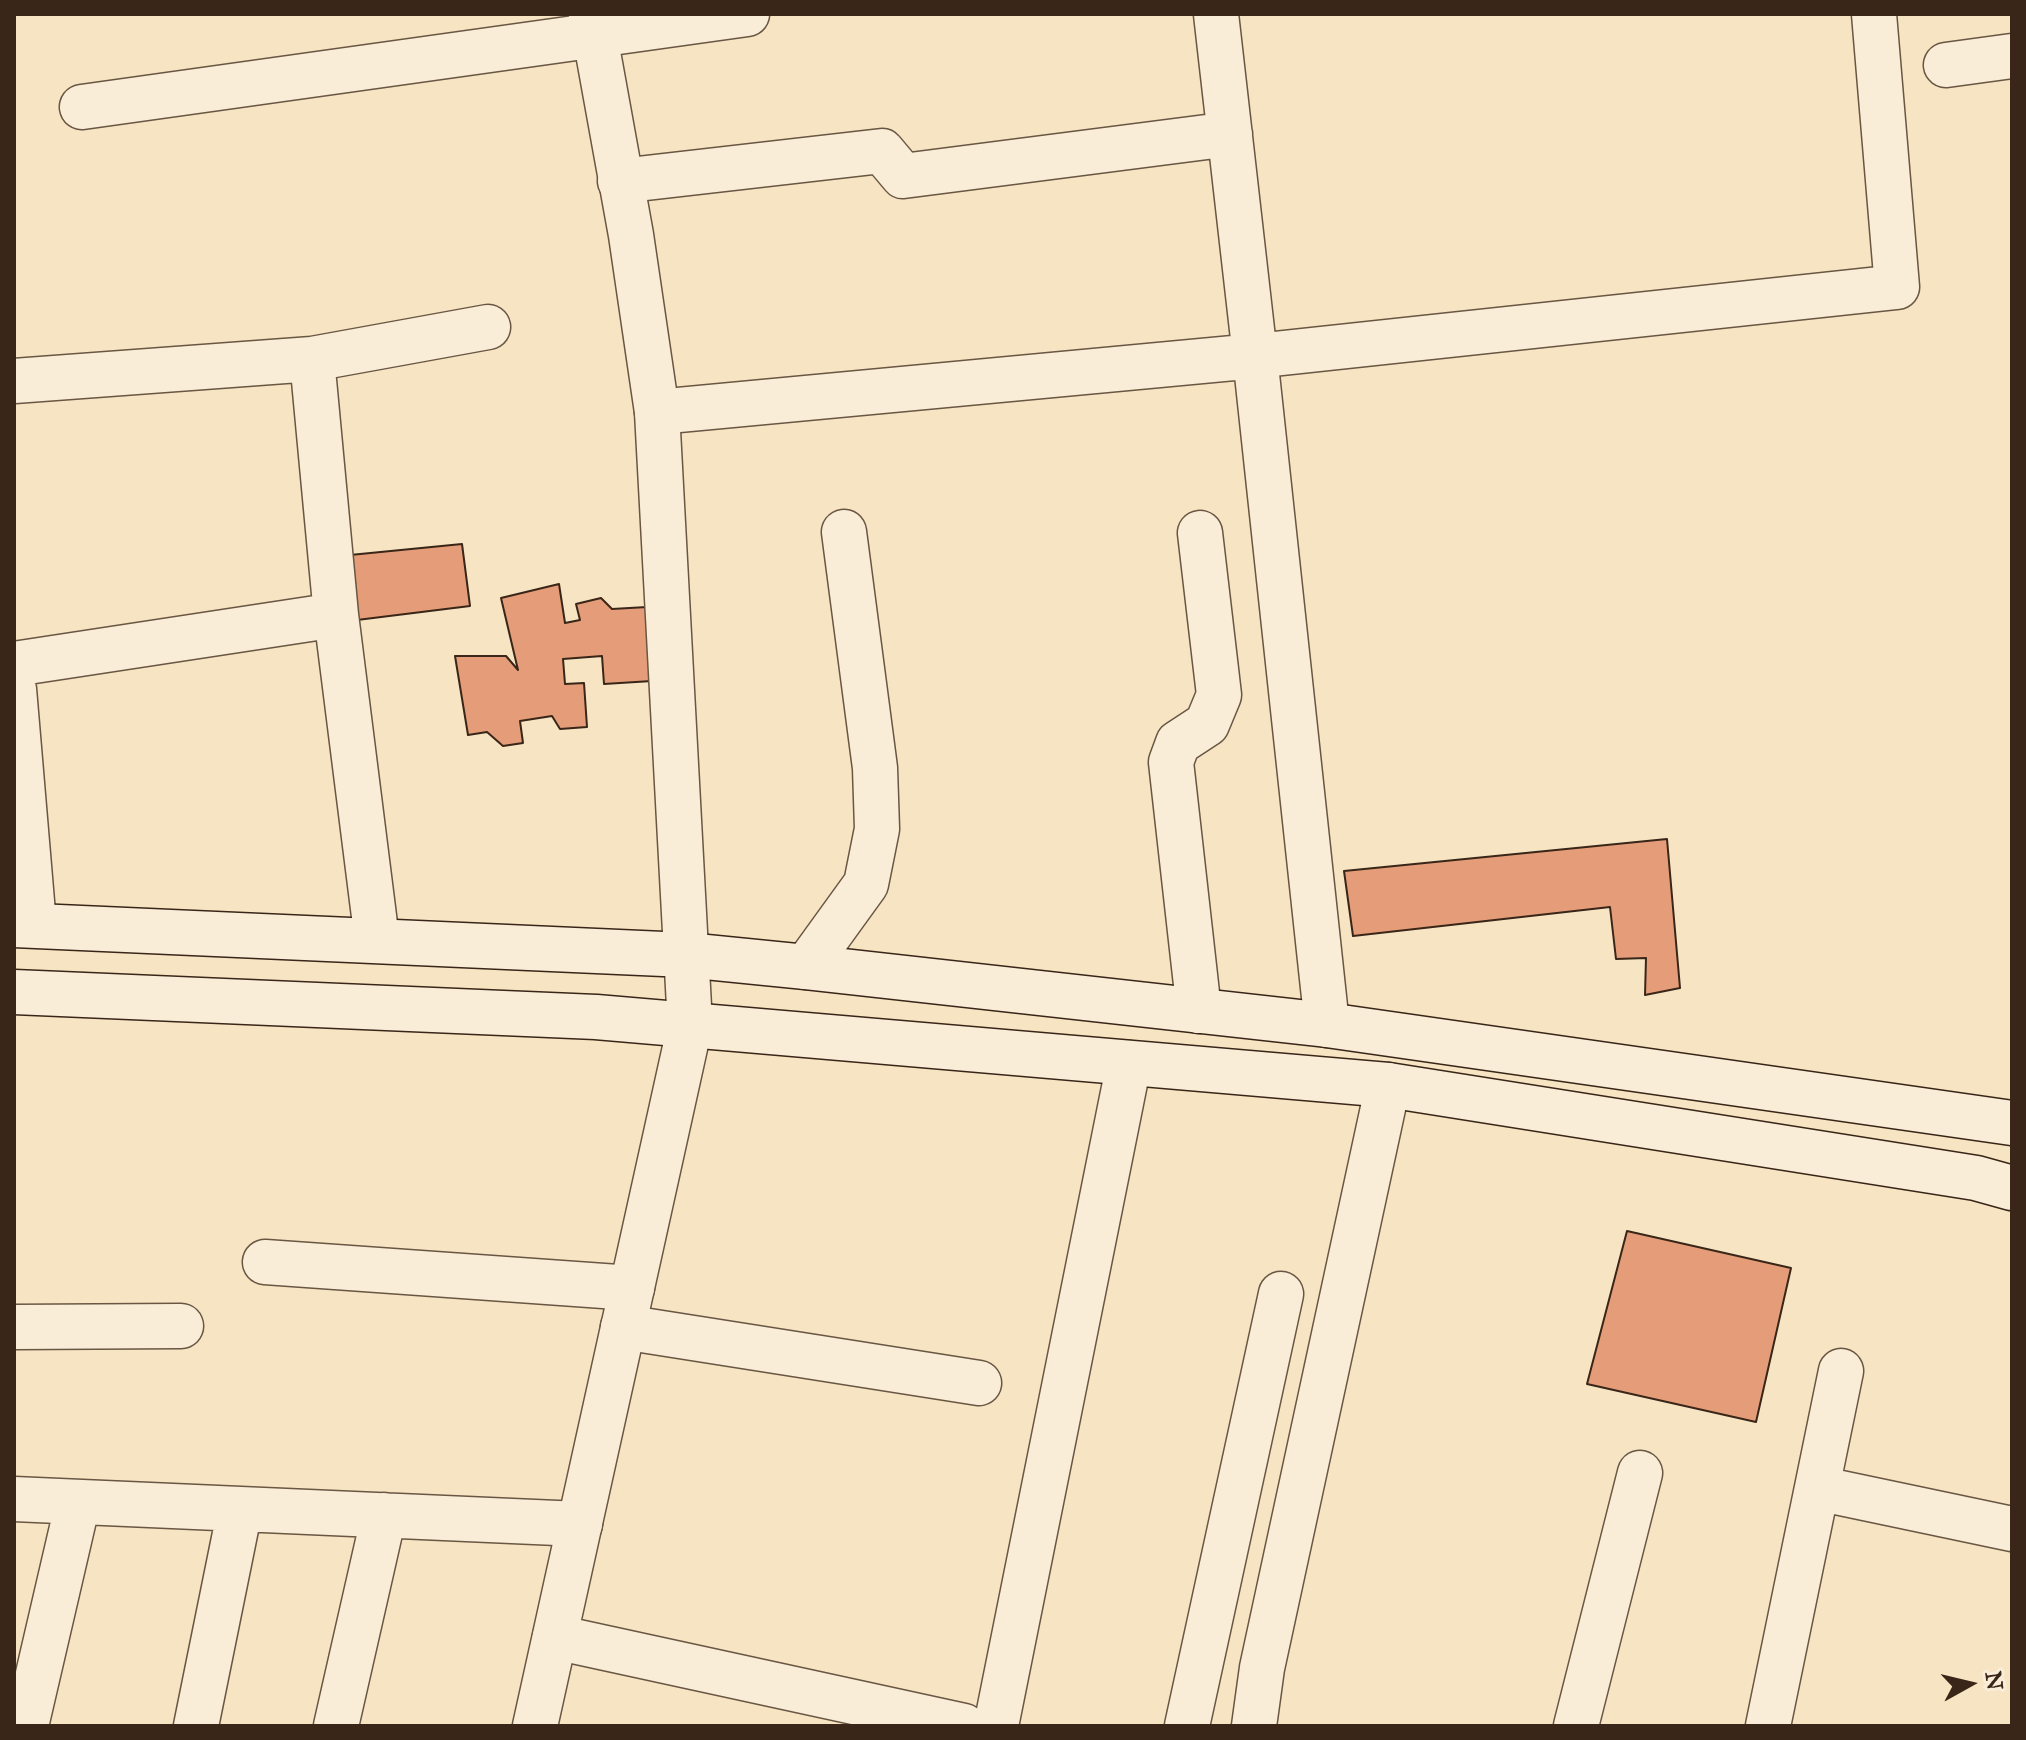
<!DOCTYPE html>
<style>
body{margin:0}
#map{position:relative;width:2026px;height:1740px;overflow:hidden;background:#f6e4c3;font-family:"IM FELL Great Primer",serif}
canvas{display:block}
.frame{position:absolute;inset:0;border:16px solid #3a2618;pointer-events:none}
.north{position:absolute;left:1930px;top:1644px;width:80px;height:80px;-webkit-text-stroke:6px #f9edd8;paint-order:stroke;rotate:82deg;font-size:22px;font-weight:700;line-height:32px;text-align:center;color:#3a2618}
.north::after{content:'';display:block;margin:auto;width:28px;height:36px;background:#3a2618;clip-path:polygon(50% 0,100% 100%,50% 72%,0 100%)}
</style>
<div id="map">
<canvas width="2026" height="1740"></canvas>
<div class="frame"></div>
<div class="north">N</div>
</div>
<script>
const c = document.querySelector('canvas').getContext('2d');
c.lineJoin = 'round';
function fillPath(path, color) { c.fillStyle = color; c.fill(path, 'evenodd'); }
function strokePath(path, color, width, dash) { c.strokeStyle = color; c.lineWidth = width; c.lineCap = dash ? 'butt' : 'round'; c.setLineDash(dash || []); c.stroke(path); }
const building = new Path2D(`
 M 462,544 L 470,606 L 357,620 L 350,555 Z
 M 559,584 L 565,623 L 580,620 L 576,604 L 601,598 L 612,609 L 647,607 L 652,681 L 604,684 L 602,656 L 563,659 L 565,684 L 584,683 L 587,727 L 560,729 L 552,716 L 520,721 L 523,743 L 503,746 L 487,732 L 468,735 L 455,656 L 506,656 L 518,670 L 501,598 Z
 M 1667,839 L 1680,988 L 1645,995 L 1646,958 L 1616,959 L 1610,907 L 1353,936 L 1344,871 Z
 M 1627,1231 L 1791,1268 L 1756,1422 L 1587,1384 Z`);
const minor = new Path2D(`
 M 1946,65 L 2012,56
 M 82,107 L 747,14
 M 620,181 L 882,151 L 903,176 L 1230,134
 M 312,359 L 336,615 L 377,940
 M 14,381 L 312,359 L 488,327
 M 657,412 L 1255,356 L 1216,14
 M 14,664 L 336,615
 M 14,689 L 34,925
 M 806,967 L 866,884 L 877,829 L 875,768 L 844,532
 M 1199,1011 L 1171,762 L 1178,743 L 1207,724 L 1219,695 L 1200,533
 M 1327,1025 L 1255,356 L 1897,287 L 1874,14
 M 265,1262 L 632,1288
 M 14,1327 L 181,1326
 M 623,1327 L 979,1383
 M 1817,1488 L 2012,1529
 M 14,1499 L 580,1524
 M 555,1637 L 964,1726
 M 26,1726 L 78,1502
 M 196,1726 L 240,1509
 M 336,1726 L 384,1515
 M 996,1726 L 1129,1063
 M 1187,1726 L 1281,1294
 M 1254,1726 L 1262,1668 L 1388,1085
 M 1576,1726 L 1640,1473
 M 1768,1726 L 1841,1371`);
const tertiary = new Path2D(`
 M 535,1726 L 690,1025 L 657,412 L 631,235 L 591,14`);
const secondary = new Path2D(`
 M 14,925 L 686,955 L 806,967 L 1327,1025 L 2012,1123
 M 14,992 L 596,1017 L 1388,1085 L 1976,1178 L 2012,1188`);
fillPath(building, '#e49d78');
strokePath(building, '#3a2618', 2);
strokePath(minor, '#695643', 47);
strokePath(tertiary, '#695643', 47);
strokePath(secondary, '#3a2618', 47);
strokePath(minor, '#f9edd8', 44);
strokePath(tertiary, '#f9edd8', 44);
strokePath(secondary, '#f9edd8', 44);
</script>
